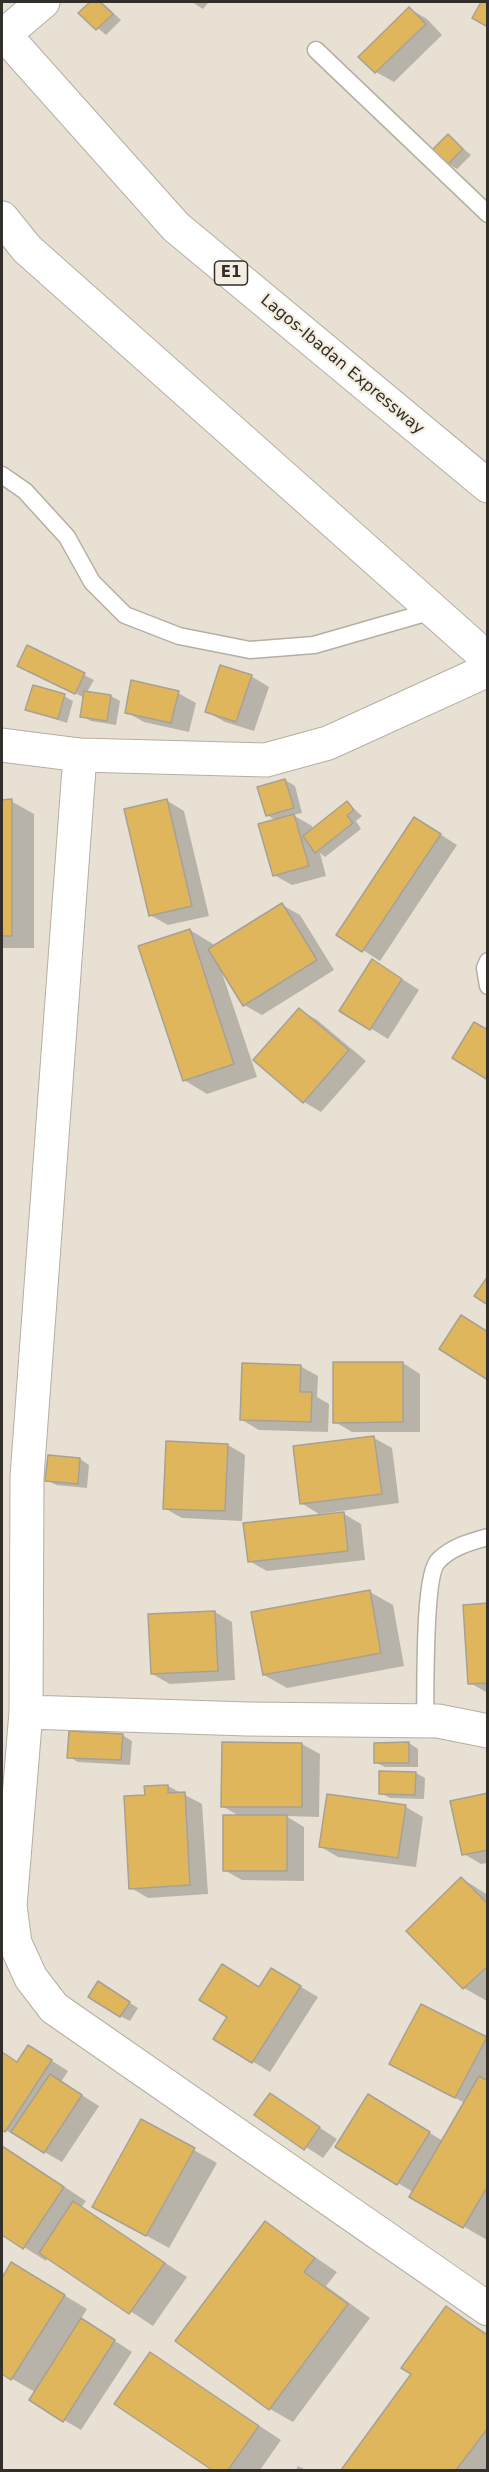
<!DOCTYPE html>
<style>
body{margin:0}
#map{position:relative;width:489px;height:2472px;overflow:hidden;background:#e7e0d3;font-family:"DejaVu Sans",sans-serif}
canvas{display:block}
.frame{position:absolute;inset:0;border:3px solid #322f2a;pointer-events:none}
</style>
<div id="map">
<canvas width="489" height="2472"></canvas>
<div class="frame"></div>
</div>
<script>
const c = document.querySelector('canvas').getContext('2d');
c.lineJoin = 'round';
function fillPath(path, color) { c.fillStyle = color; c.fill(path, 'evenodd'); }
function strokePath(path, color, width, dash) { c.strokeStyle = color; c.lineWidth = width; c.lineCap = dash ? 'butt' : 'round'; c.setLineDash(dash || []); c.stroke(path); }
function label(font, color, halo, rows, align = 'center') {
  c.font = font + ' "DejaVu Sans",sans-serif'; c.lineWidth = 4.5; c.setLineDash([]); c.textBaseline = 'middle'; c.strokeStyle = halo; c.fillStyle = color; for (const [text, x, y, turn = 0] of rows) {
    c.save(); c.translate(x, y); c.rotate((+turn || 0) * Math.PI / 180); c.textAlign = isNaN(turn) ? turn : align; if (halo) c.strokeText(text, 0, 0); c.fillText(text, 0, 0); c.restore();
  }
}
const shadow = new Path2D(`
 M 92,2 L 104,4 L 121,20 L 106,35 L 80,13 Z
 M 192,2 L 209,2 L 203,9 Z
 M 410,9 L 427,19 L 442,35 L 394,82 L 376,72 L 361,57 Z
 M 448,136 L 471,155 L 457,169 L 448,164 Z
 M 28,647 L 94,680 L 87,692 L 111,696 L 120,701 L 116,725 L 91,721 L 82,716 L 85,698 L 29,671 Z
 M 251,676 L 269,687 L 254,731 L 225,722 L 207,712 Z
 M 178,693 L 196,703 L 189,732 L 144,722 L 126,712 Z
 M 64,696 L 73,701 L 67,723 L 27,710 Z
 M 285,780 L 295,786 L 302,813 L 293,815 L 312,826 L 313,830 L 347,803 L 362,816 L 356,821 L 361,829 L 325,857 L 320,853 L 326,876 L 292,885 L 274,875 L 277,821 L 267,815 Z
 M 166,800 L 184,811 L 209,916 L 168,925 L 150,915 Z
 M 2,801 L 11,801 L 34,814 L 34,948 L 2,948 Z
 M 432,829 L 457,845 L 380,961 L 338,934 Z
 M 282,905 L 300,915 L 334,970 L 262,1015 L 244,1005 L 221,970 L 257,1077 L 207,1094 L 184,1080 L 190,930 L 213,944 L 214,947 Z
 M 390,971 L 419,990 L 388,1039 L 341,1010 Z
 M 300,1010 L 317,1020 L 366,1061 L 321,1112 L 304,1102 L 255,1060 Z
 M 403,1363 L 420,1374 L 420,1432 L 352,1432 L 335,1422 Z
 M 300,1366 L 318,1376 L 317,1397 L 329,1404 L 328,1432 L 259,1430 L 242,1420 Z
 M 374,1438 L 392,1448 L 399,1503 L 319,1514 L 301,1503 Z
 M 228,1445 L 245,1455 L 242,1521 L 182,1518 L 164,1508 Z
 M 80,1459 L 89,1465 L 87,1488 L 56,1485 L 47,1480 Z
 M 344,1514 L 361,1524 L 365,1560 L 267,1571 L 249,1561 Z
 M 370,1592 L 393,1605 L 404,1666 L 287,1688 L 264,1675 Z
 M 488,1605 L 488,1693 L 470,1683 Z
 M 215,1612 L 232,1622 L 235,1680 L 170,1684 L 152,1674 Z
 M 122,1735 L 132,1741 L 130,1765 L 78,1762 L 69,1757 Z
 M 409,1743 L 418,1749 L 418,1767 L 385,1767 L 375,1762 Z
 M 223,1744 L 302,1744 L 320,1754 L 319,1817 L 286,1816 L 304,1827 L 304,1881 L 242,1880 L 224,1870 L 241,1817 L 222,1806 Z
 M 416,1773 L 425,1778 L 424,1799 L 390,1798 L 380,1793 Z
 M 168,1786 L 202,1804 L 208,1894 L 148,1898 L 131,1888 L 146,1796 Z
 M 488,1794 L 488,1863 L 481,1864 L 464,1854 Z
 M 406,1807 L 423,1817 L 416,1867 L 338,1857 L 321,1847 Z
 M 461,1878 L 488,1895 L 487,2001 L 464,1988 L 408,1931 Z
 M 272,1970 L 318,1997 L 270,2072 L 215,2039 L 229,2016 L 259,1988 Z
 M 107,1989 L 138,2008 L 130,2021 L 120,2016 Z
 M 422,2006 L 488,2039 L 487,2240 L 411,2196 L 413,2192 L 337,2147 L 386,2106 L 443,2141 L 465,2103 L 408,2074 Z
 M 2,2054 L 18,2063 L 46,2057 L 68,2071 L 61,2082 L 99,2106 L 62,2162 L 2,2128 Z
 M 270,2095 L 337,2139 L 323,2158 L 256,2115 Z
 M 142,2121 L 217,2163 L 169,2248 L 116,2219 Z
 M 2,2146 L 86,2201 L 81,2208 L 187,2277 L 153,2326 L 48,2257 L 46,2261 L 2,2233 Z
 M 265,2223 L 337,2272 L 326,2286 L 370,2318 L 293,2422 L 270,2409 L 177,2340 Z
 M 2,2272 L 5,2275 L 34,2277 L 87,2309 L 81,2319 L 132,2352 L 81,2430 L 64,2420 L 35,2392 L 2,2373 Z
 M 447,2308 L 488,2334 L 488,2470 L 343,2470 L 413,2374 Z
 M 150,2354 L 281,2440 L 260,2470 L 215,2470 L 116,2404 Z
 M 298,2466 L 306,2470 L 296,2470 Z`);
const building = new Path2D(`
 M 90,2 L 100,2 L 113,14 L 96,30 L 78,13 Z
 M 481,2 L 488,2 L 488,27 L 472,18 Z
 M 409,7 L 426,24 L 375,73 L 358,57 Z
 M 448,134 L 463,149 L 447,165 L 431,151 Z
 M 27,645 L 85,673 L 75,694 L 17,666 Z
 M 220,665 L 252,675 L 236,722 L 205,712 Z
 M 131,680 L 179,691 L 171,723 L 125,713 Z
 M 33,685 L 65,694 L 58,719 L 25,710 Z
 M 84,691 L 111,695 L 107,721 L 80,717 Z
 M 285,779 L 294,808 L 266,816 L 257,787 Z
 M 12,799 L 12,936 L 2,936 L 2,800 Z
 M 167,799 L 192,906 L 149,916 L 124,809 Z
 M 347,801 L 354,810 L 347,815 L 353,823 L 315,853 L 303,836 Z
 M 294,814 L 309,866 L 273,876 L 258,824 Z
 M 414,817 L 441,834 L 362,952 L 336,935 Z
 M 282,903 L 317,960 L 243,1006 L 208,949 Z
 M 190,929 L 234,1064 L 183,1081 L 138,946 Z
 M 372,959 L 402,979 L 370,1030 L 339,1011 Z
 M 299,1008 L 349,1050 L 303,1103 L 253,1060 Z
 M 474,1022 L 488,1030 L 488,1080 L 452,1058 Z
 M 488,1276 L 488,1305 L 474,1296 Z
 M 461,1315 L 488,1332 L 488,1380 L 439,1349 Z
 M 333,1362 L 403,1362 L 403,1422 L 333,1423 Z
 M 242,1363 L 301,1365 L 300,1392 L 312,1392 L 311,1422 L 240,1420 Z
 M 374,1436 L 382,1494 L 300,1504 L 293,1446 Z
 M 166,1441 L 228,1444 L 225,1511 L 163,1509 Z
 M 48,1455 L 80,1458 L 78,1484 L 45,1481 Z
 M 344,1512 L 348,1551 L 248,1562 L 243,1523 Z
 M 370,1590 L 381,1653 L 263,1675 L 251,1612 Z
 M 488,1603 L 488,1683 L 468,1684 L 463,1605 Z
 M 215,1611 L 218,1671 L 151,1674 L 148,1614 Z
 M 69,1731 L 123,1734 L 121,1760 L 67,1758 Z
 M 222,1742 L 302,1743 L 302,1807 L 221,1807 Z
 M 409,1742 L 409,1763 L 374,1763 L 374,1743 Z
 M 379,1771 L 416,1772 L 415,1795 L 379,1794 Z
 M 168,1785 L 168,1793 L 185,1792 L 190,1885 L 129,1889 L 124,1796 L 145,1795 L 144,1786 Z
 M 488,1793 L 488,1850 L 462,1855 L 450,1801 Z
 M 327,1794 L 406,1805 L 398,1858 L 319,1847 Z
 M 223,1815 L 287,1815 L 287,1871 L 223,1871 Z
 M 461,1877 L 488,1904 L 488,1966 L 463,1989 L 406,1931 Z
 M 222,1964 L 259,1987 L 271,1968 L 301,1986 L 252,2063 L 213,2039 L 227,2017 L 199,2000 Z
 M 98,1981 L 130,2002 L 120,2017 L 88,1997 Z
 M 421,2004 L 487,2037 L 455,2098 L 389,2064 Z
 M 28,2045 L 52,2060 L 5,2132 L 2,2130 L 2,2052 L 17,2062 Z
 M 50,2074 L 82,2095 L 44,2153 L 11,2132 Z
 M 479,2076 L 488,2081 L 488,2186 L 463,2228 L 409,2197 Z
 M 270,2093 L 320,2127 L 304,2150 L 254,2115 Z
 M 368,2094 L 430,2132 L 397,2185 L 335,2147 Z
 M 141,2119 L 195,2148 L 146,2236 L 92,2207 Z
 M 2,2146 L 64,2187 L 23,2249 L 2,2235 Z
 M 73,2201 L 165,2263 L 129,2314 L 39,2253 Z
 M 265,2221 L 315,2258 L 304,2272 L 348,2304 L 269,2410 L 175,2341 Z
 M 11,2262 L 65,2295 L 11,2380 L 2,2374 L 2,2278 Z
 M 446,2306 L 488,2336 L 488,2428 L 456,2470 L 341,2470 L 411,2374 L 401,2368 Z
 M 81,2318 L 115,2340 L 63,2422 L 29,2400 Z
 M 150,2352 L 259,2426 L 228,2470 L 212,2470 L 114,2404 Z`);
const service = new Path2D(`
 M 316,50 L 488,214
 M 2,475 L 25,491 L 67,537 L 92,582 L 125,615 L 179,636 L 250,650 L 314,645 L 432,611
 M 488,961 L 485,968 L 488,986
 M 425,1720 C 426,1693 423,1576 438,1561 C 451,1547 470,1542 488,1537`);
const minor = new Path2D(`
 M 4,35 L 43,2
 M 2,745 L 80,755 L 266,760 L 328,743 L 488,670
 M 80,755 L 27,1477 L 26,1712 L 10,1906 L 15,1943 L 31,1978 L 54,2008 L 488,2309
 M 26,1712 L 248,1719 L 438,1721 L 488,1731`);
const motorway = new Path2D(`
 M 2,32 L 176,227 L 488,486
 M 2,218 L 27,249 L 488,659`);
const shields = [
 [231,273,33]
];
const shieldNames = [
 ["E1",231,273]
];
const streetNames = [
 ["Lagos-Ibadan Expressway",342,365,40]
];
fillPath(shadow, '#0003');
fillPath(building, '#e0b65d');
strokePath(building, '#a7a194', 1.5);
strokePath(service, '#b5afa2', 19);
strokePath(minor, '#b5afa2', 35);
strokePath(motorway, '#b5afa2', 35);
strokePath(service, '#fff', 16);
strokePath(minor, '#fff', 33);
strokePath(motorway, '#fff', 33);
for (const [x, y, w] of shields) { const box = new Path2D(); box.roundRect(x - w / 2, y - 12, w, 24, 4.5); c.fillStyle = '#f4ede0'; c.fill(box); strokePath(box, '#322f2a', 1.5); }
label('bold 15px', '#322f2a', null, shieldNames);
label('16px', '#322f2a', '#f4ede0', streetNames);
</script>
